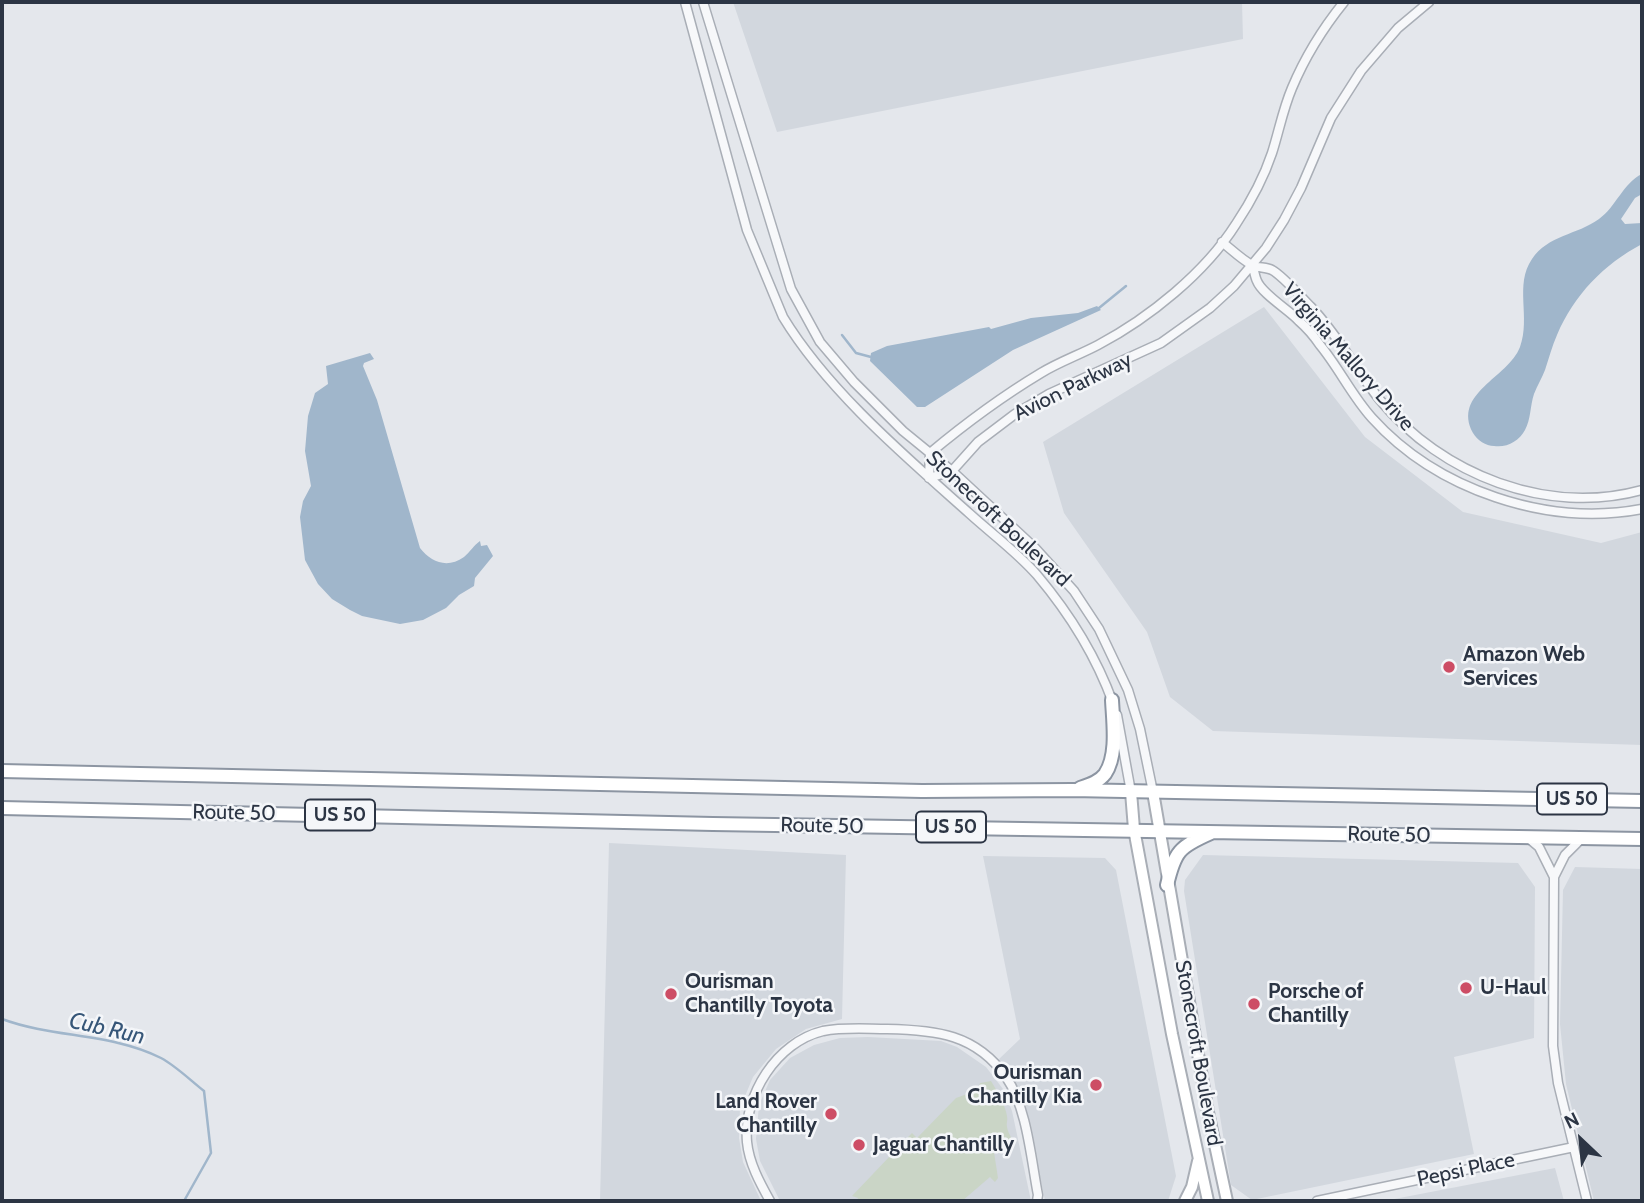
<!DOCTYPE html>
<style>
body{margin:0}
#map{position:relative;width:1644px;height:1203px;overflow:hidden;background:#e4e7ec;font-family:Cabin,sans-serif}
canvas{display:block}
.frame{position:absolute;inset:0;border:4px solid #2c3544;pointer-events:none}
.north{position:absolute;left:1546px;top:1105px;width:70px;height:70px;-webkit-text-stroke:5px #f4f6f9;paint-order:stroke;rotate:334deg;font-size:19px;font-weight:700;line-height:28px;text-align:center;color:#2c3544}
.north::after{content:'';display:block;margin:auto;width:24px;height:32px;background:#2c3544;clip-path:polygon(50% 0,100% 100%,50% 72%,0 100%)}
</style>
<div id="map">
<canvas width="1644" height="1203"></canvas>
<div class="frame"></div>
<div class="north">N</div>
</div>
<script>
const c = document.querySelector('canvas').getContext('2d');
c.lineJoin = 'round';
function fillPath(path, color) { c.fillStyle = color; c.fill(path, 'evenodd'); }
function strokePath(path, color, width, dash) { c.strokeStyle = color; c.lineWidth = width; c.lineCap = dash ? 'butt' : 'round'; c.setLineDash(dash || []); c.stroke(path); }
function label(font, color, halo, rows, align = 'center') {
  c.font = font + ' Cabin,sans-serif'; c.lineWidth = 5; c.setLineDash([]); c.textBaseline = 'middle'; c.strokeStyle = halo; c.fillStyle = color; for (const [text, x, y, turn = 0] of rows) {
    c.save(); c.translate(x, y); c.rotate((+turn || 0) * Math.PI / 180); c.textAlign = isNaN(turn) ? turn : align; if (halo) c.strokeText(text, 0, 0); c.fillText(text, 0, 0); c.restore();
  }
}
const built = new Path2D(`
 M 733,2 L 1242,2 L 1243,39 L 777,132 Z
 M 1264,307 L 1365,437 L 1463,512 L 1601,543 L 1642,532 L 1642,745 L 1213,731 L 1170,697 L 1147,632 L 1064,513 L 1043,442 Z
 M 609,843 L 846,855 L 842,1019 L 806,1029 L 776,1049 L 753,1077 L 740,1108 L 739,1138 L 743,1162 L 761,1201 L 600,1201 Z
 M 1203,855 L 1518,863 L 1535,887 L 1534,1038 L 1454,1057 L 1474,1154 L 1252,1200 L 1231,1185 L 1184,891 L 1185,880 Z
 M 983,856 L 1105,858 L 1116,870 L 1176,1176 L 1168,1201 L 1045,1201 L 1025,1104 L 999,1059 L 1020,1039 Z
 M 1575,867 L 1642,869 L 1642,1201 L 1594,1201 L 1566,1084 L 1560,1024 L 1563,890 Z
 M 868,1037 L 941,1041 L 957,1047 L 986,1067 L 1003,1089 L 1012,1111 L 1031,1201 L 780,1201 L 760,1161 L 756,1139 L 759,1105 L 770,1080 L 790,1058 L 814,1045 L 840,1038 Z
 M 1555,1168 L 1564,1201 L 1384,1201 Z`);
const green = new Path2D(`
 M 991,1081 C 996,1089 1006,1107 1007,1116 C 1008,1120 1006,1124 1007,1127 C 1009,1137 1013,1135 1012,1148 L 994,1152 L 998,1178 L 995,1182 L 990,1177 L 962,1201 L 857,1201 L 858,1198 L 852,1196 L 912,1133 L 917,1138 L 956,1098 L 978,1090 L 980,1083 Z`);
const water = new Path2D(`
 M 1642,174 L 1642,194 L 1635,198 L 1621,219 L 1625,224 L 1642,223 L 1642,244 C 1604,264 1574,295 1557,335 C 1552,346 1549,358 1545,370 C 1542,378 1537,386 1534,394 C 1530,406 1531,419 1525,430 C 1519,441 1507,448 1494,446 C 1486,446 1477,440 1473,433 C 1452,393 1508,378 1520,347 C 1531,317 1514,285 1532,259 C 1548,235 1577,235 1599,219 C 1616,207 1623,183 1642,174 Z
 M 1097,306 L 1101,310 L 1013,350 L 925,407 L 917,407 L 870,361 L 871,353 L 887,346 L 989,327 L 991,329 L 1031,318 L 1078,313 Z
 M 370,353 L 374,359 L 364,363 L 363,366 L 377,400 L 420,548 C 431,562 447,569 464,557 C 470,552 474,545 480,541 L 481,546 L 487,545 L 493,556 L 475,578 L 474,586 L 459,595 L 446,608 L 423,620 L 400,624 L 362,616 L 350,610 L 332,599 L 318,584 L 305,560 L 300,517 L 303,501 L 311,486 L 305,451 L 308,416 L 315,393 L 328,384 L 326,366 Z`);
const stream = new Path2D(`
 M 1099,308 L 1126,286
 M 842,335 L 856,353 L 871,357
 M 2,1019 C 53,1038 112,1033 161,1058 C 176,1066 190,1080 204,1091 L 211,1153 L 184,1201`);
const minor = new Path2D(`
 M 685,2 L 747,230 L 783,317 C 828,391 905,456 970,514 C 992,534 1018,553 1037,575 C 1069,613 1096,656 1113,703
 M 703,2 L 791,289 L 820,342 L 854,382 L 903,431 L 952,471 L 1035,548 L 1074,591 L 1099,629 L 1128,690 L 1140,729 L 1153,792
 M 1222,242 C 1231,249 1241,259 1252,265 C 1258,268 1266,267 1272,270 C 1283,276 1301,297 1311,307 C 1338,335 1356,370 1380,400 C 1442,475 1547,516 1642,490
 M 1253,266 C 1254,271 1255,277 1257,281 C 1262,294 1289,310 1299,321 C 1307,328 1314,336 1320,345 C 1339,368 1352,396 1372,418 C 1437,490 1547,527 1642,509
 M 929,478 L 952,471 L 978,442 L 1015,414 L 1049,394 L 1161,343 L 1210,308 L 1234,286 L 1266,248 L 1284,220 L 1301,188 L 1331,118 L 1361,71 L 1398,28 L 1429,2
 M 929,478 L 930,453 C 966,423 1001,397 1041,373 C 1059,362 1079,355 1098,345 C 1149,318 1205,273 1236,224 C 1250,203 1264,177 1272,153 C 1279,131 1283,109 1292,88 C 1305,57 1323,28 1344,2
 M 1117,715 L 1131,792
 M 1527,837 L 1539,847 L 1554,877
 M 1582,838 L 1565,855 L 1554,877 L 1553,1046 L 1558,1083 L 1587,1201
 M 770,1201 C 760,1183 749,1163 747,1142 C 743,1095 777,1042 823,1031 C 844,1027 867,1029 887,1029 C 936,1030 976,1034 1006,1077 C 1027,1107 1031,1159 1038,1195 L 1037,1201
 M 1317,1201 L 1574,1147`);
const secondary = new Path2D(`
 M 1131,792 L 1134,829 L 1172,1034 L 1208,1201
 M 1153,792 L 1208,1112 L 1227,1201
 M 1185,1201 L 1192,1187 L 1198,1161`);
const trunk = new Path2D(`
 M 2,771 L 922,791 L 1072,790 L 1642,801
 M 1080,788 C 1089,785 1099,782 1105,774 C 1118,755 1113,722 1112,700
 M 2,808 L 713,824 L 1642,839
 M 1167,885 C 1175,851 1179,847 1211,833`);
const markers = [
 [1449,667,7,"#cd4d65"],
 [1466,988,7,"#cd4d65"],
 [671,994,7,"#cd4d65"],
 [1254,1004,7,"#cd4d65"],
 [1096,1085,7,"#cd4d65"],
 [831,1114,7,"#cd4d65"],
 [859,1145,7,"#cd4d65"]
];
const shields = [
 [1572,799,70],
 [340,815,70],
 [951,827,70]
];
const shieldNames = [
 ["US 50",1572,799],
 ["US 50",340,815],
 ["US 50",951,827]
];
const streetNames = [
 ["Virginia Mallory Drive",1348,357,49],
 ["Avion Parkway",1073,387,-26],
 ["Stonecroft Boulevard",998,519,43],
 ["Route 50",234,813,1],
 ["Route 50",822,826,1],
 ["Route 50",1389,835,1],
 ["Stonecroft Boulevard",1198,1053,80],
 ["Pepsi Place",1466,1170,-12]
];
const poiNames = [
 ["Amazon Web",1463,655],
 ["Services",1463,679],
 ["Ourisman",685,982],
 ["Chantilly Toyota",685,1006],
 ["U-Haul",1480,988],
 ["Porsche of",1268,992],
 ["Chantilly",1268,1016],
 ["Ourisman",1082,1073,"right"],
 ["Chantilly Kia",1082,1097,"right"],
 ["Land Rover",817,1102,"right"],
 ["Chantilly",817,1126,"right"],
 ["Jaguar Chantilly",873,1145]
];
const waterNames = [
 ["Cub Run",107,1029,13]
];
fillPath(built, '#d2d7de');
fillPath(green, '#cad5c6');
fillPath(water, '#a0b6cb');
strokePath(stream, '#a0b6cb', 2.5);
strokePath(minor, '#a9aeb6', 11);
strokePath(secondary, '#a9aeb6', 14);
strokePath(trunk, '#8c95a2', 16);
strokePath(minor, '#f7f8fa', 8);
strokePath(secondary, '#fff', 10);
strokePath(trunk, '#fff', 12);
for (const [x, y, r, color] of markers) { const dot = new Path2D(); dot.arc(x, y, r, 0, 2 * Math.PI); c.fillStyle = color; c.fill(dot); strokePath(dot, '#f4f6f9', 2.5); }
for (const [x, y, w] of shields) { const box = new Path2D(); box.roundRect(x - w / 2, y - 15.5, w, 31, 5); c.fillStyle = '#f4f6f9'; c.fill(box); strokePath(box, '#2c3544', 2); }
label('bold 19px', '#2c3544', null, shieldNames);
label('21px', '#2c3544', '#f4f6f9', streetNames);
label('bold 21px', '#2c3544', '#f4f6f9', poiNames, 'left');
label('italic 23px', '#365678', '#f4f6f9', waterNames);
</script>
